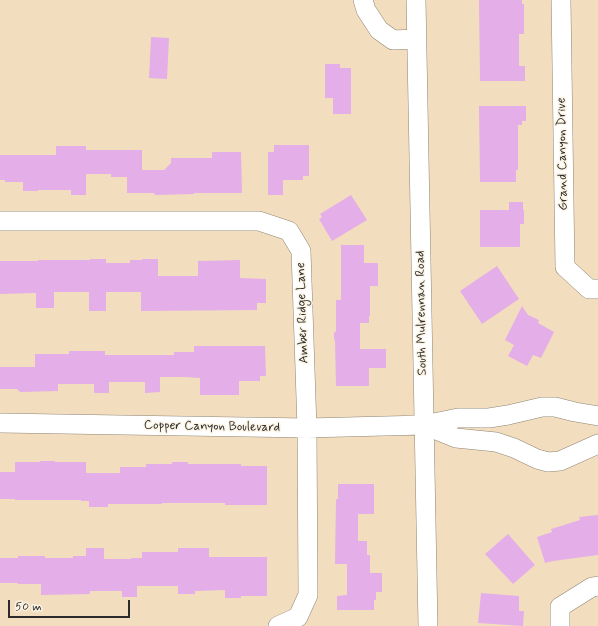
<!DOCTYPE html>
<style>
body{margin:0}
#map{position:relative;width:598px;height:626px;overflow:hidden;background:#f2debe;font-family:Mynerve,sans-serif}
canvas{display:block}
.scale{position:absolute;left:8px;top:600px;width:122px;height:18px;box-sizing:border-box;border:2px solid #2b2b2b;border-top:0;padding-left:5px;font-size:12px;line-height:14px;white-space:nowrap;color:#2b2b2b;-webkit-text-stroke:3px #fcf5e5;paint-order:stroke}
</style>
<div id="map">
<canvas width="598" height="626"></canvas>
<div class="scale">50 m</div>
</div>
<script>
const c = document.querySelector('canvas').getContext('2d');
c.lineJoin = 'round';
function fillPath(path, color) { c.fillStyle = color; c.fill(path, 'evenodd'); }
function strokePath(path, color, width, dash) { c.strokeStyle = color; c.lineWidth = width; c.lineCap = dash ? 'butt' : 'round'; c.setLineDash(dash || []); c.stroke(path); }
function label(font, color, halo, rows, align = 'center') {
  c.font = font + ' Mynerve,sans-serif'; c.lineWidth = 3; c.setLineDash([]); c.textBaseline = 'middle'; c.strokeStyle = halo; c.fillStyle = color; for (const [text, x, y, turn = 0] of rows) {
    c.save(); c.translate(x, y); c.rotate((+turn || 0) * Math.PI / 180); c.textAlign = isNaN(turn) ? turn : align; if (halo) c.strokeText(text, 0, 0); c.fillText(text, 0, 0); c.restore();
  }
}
const building = new Path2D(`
 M 479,0 L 522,0 L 522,4 L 524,4 L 524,34 L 519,34 L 519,66 L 525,66 L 525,81 L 480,81 Z
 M 151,37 L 169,38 L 167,79 L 149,78 Z
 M 325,64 L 340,64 L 340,68 L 351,68 L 351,114 L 333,114 L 333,98 L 325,98 Z
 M 479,106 L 526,106 L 526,121 L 522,121 L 522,125 L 518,125 L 518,170 L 516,170 L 516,182 L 480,182 Z
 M 274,145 L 309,145 L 309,176 L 303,176 L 303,180 L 283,180 L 283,195 L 268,195 L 268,152 L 274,152 Z
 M 56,146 L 86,146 L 86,150 L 142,150 L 142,170 L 164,170 L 171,163 L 171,158 L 212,158 L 212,152 L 241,152 L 242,193 L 194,193 L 194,194 L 156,195 L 153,193 L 127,193 L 127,177 L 111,177 L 111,174 L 86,174 L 86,195 L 71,195 L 71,190 L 38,190 L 38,191 L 23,191 L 23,182 L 5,182 L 5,180 L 0,180 L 0,155 L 56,155 Z
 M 351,195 L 367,220 L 332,241 L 319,219 L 322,217 L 320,214 Z
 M 509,202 L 523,202 L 523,210 L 524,210 L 524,224 L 520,224 L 520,247 L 480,247 L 480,210 L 509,210 Z
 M 341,245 L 364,245 L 364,263 L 378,263 L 378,286 L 370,286 L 370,316 L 369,316 L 369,323 L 360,323 L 360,349 L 386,349 L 386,368 L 369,368 L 369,386 L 336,386 L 335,340 L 334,339 L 334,333 L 336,331 L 336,300 L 341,300 Z
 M 90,259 L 106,259 L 106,263 L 130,263 L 130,260 L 142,260 L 142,259 L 158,259 L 158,276 L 198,276 L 198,261 L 240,260 L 240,278 L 266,279 L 266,303 L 257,303 L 257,310 L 141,311 L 141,292 L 106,292 L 106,311 L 89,311 L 89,292 L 54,292 L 54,308 L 36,308 L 36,293 L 0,294 L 0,261 L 38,261 L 38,260 L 90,260 Z
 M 497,266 L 519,299 L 482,324 L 460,291 Z
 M 522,306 L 528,315 L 539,320 L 538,323 L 554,332 L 541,358 L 533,355 L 527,366 L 508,356 L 514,345 L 505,340 Z
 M 194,346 L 265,346 L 266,376 L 260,376 L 260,381 L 239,381 L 239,395 L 200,395 L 200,378 L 185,377 L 160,377 L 160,392 L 145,393 L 145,382 L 109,382 L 109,393 L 94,393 L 94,384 L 58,384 L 58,391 L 20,392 L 17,389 L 0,389 L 0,367 L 35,367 L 35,354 L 69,354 L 69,351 L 105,351 L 105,355 L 174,355 L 174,352 L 194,352 Z
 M 40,461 L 55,461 L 55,462 L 86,462 L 86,473 L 120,473 L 120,467 L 146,467 L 146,464 L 172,464 L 172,462 L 188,462 L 188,464 L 241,464 L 241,466 L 267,466 L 267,505 L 225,505 L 225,503 L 162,503 L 162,504 L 108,504 L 108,507 L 89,507 L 89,501 L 81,501 L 81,500 L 15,500 L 15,499 L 0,499 L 0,472 L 15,472 L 15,462 L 40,462 Z
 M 338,484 L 374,484 L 374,514 L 358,514 L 358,541 L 367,541 L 367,555 L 370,555 L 370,573 L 382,573 L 382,592 L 376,592 L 376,600 L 374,600 L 374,610 L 337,610 L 337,596 L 347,595 L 347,564 L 335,564 L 336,499 L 338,499 Z
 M 598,515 L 598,555 L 553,561 L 545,563 L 537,537 L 552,532 L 551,529 L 580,520 L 579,517 Z
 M 508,534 L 535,565 L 513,584 L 485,554 Z
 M 86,548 L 104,548 L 104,559 L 131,559 L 131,558 L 142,558 L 142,552 L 178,552 L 178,548 L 209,548 L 209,557 L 267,557 L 267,596 L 241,596 L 241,598 L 225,598 L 225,590 L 195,591 L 195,594 L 178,594 L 178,586 L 137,586 L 137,597 L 122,597 L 122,591 L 90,591 L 90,594 L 41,595 L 41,584 L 18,584 L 18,583 L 0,583 L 0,558 L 18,558 L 18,556 L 45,556 L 45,558 L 73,558 L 73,556 L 86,556 Z
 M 481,593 L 519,596 L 519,611 L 524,611 L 523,626 L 478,623 Z`);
const minor = new Path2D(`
 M 363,0 L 366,10 L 379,30 L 393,40 L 416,39
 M 416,0 L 428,626
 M 561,0 L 565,267 L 589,289 L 598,289
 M 0,221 L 259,221 L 289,231 L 301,251 L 307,428 L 308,595 L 298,617 L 278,626
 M 0,423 L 307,428 L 424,425 L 458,418 L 489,418 L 508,415 L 542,407 L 555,407 L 575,412 L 598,416
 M 424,425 L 456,438 L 496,442 L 514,448 L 537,459 L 548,462 L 560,461 L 598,444
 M 560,626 L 560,607 L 592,587 L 598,586`);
const streetNames = [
 ["Grand Canyon Drive",563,154,-91],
 ["Amber Ridge Lane",303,313,-92],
 ["South Mulrennan Road",422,313,-91],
 ["Copper Canyon Boulevard",212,427,1]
];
fillPath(building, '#e4aee8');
strokePath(minor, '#8e8474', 20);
strokePath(minor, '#fff', 19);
label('13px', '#2b2b2b', '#fcf5e5', streetNames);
</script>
